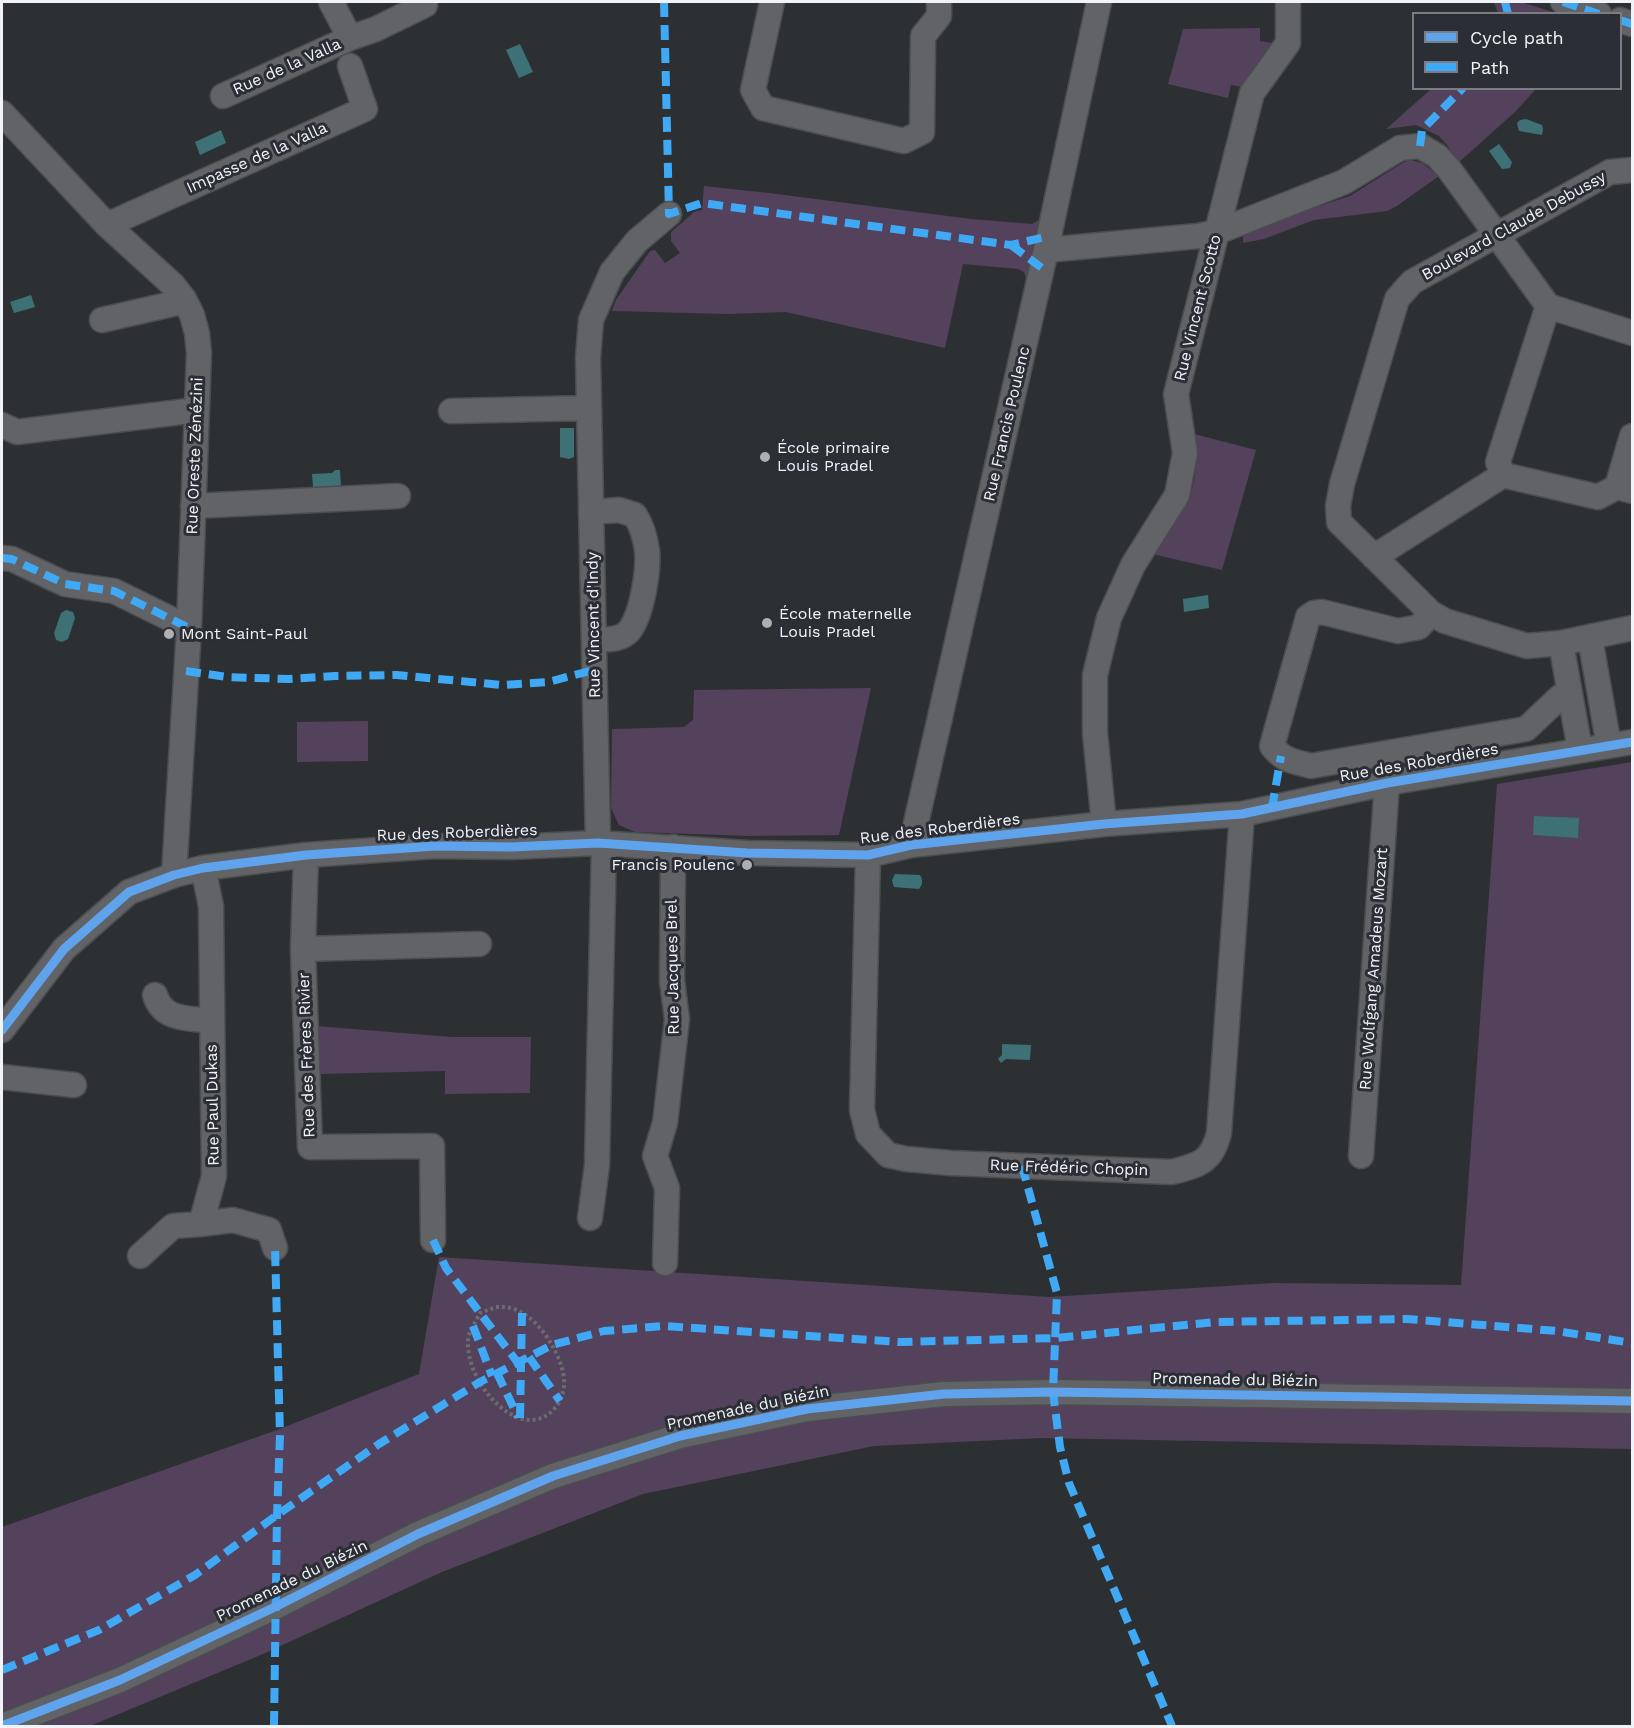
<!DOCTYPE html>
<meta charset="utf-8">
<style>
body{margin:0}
#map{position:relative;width:1634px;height:1728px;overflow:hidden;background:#2d3033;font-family:"Work Sans",sans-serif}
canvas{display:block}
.frame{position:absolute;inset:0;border:3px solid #f1f3f8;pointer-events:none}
.legend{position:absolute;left:1412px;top:12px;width:210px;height:78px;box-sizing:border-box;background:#2b2f35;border:2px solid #7a7d83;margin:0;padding:8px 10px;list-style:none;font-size:18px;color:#f1f3f8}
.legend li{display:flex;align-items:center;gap:12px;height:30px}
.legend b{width:30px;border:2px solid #7a7d83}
</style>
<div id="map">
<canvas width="1634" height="1728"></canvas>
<div class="frame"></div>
<ul class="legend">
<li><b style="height:8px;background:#60a3ed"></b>Cycle path</li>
<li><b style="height:8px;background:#3fa9f5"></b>Path</li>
</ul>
</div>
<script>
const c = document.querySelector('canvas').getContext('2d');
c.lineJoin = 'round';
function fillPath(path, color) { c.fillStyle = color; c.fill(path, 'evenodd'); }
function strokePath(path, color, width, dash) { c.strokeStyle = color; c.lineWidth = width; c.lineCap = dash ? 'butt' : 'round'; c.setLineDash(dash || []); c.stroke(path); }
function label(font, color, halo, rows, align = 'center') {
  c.font = font + ' "Work Sans",sans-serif'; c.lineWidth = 6; c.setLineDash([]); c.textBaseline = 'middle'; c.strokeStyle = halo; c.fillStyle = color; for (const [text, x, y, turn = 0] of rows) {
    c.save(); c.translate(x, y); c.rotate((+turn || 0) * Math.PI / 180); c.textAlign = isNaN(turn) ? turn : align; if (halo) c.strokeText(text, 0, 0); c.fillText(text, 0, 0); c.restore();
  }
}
const green = new Path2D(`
 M 1494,2 L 1521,2 L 1556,13 L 1498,13 Z
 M 1260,28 L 1260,41 L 1273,43 L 1243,87 L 1231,85 L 1228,98 L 1168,84 L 1183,29 Z
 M 1431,89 L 1536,89 L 1515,112 L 1458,163 L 1447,145 L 1439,136 L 1416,125 L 1386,129 Z
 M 1411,160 L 1422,163 L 1439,176 L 1397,206 L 1387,211 L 1314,220 L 1264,239 L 1243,243 L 1243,231 L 1350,196 L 1404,162 Z
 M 704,186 L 769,193 L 971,219 L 1032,224 L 1041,219 L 1028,285 L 1024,272 L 1018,269 L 963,264 L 945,348 L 786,312 L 728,314 L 612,311 L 616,300 L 650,251 L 655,250 L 665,263 L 680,253 L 671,241 L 671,232 L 694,212 L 702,210 Z
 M 1194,434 L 1256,450 L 1222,570 L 1152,554 C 1166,533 1186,510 1193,485 C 1197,469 1195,451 1194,434 Z
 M 871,688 L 839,835 L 750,836 L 635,832 L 619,825 L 611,808 L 612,729 L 684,727 L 693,720 L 694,690 Z
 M 368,721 L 368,761 L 297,762 L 297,722 Z
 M 1632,762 L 1632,1449 L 1041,1438 L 874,1446 L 643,1494 L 442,1572 L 263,1654 L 90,1726 L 2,1726 L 2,1527 L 277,1430 L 419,1374 L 439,1257 L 1049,1297 L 1274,1283 L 1461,1285 L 1497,784 Z
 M 317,1026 L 451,1037 L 531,1037 L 530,1093 L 445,1094 L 445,1071 L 319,1074 Z`);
const water = new Path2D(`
 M 520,44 L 533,72 L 519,78 L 506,50 Z
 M 1526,119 L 1542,125 L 1543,129 L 1542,135 L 1519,131 L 1517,123 L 1520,120 Z
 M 221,130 L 226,143 L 200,155 L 195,142 Z
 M 1499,144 L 1512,162 L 1510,168 L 1502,169 L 1489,151 Z
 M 31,295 L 35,307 L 14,313 L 10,302 Z
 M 560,428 L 574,428 L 574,457 L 569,459 L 560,457 Z
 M 335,470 L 340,470 L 341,487 L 313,487 L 312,474 L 332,473 Z
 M 1208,595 L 1209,608 L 1184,612 L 1183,599 Z
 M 66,610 L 73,612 L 75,618 L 68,639 L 62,642 L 56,640 L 54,633 L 61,613 Z
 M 1534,816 L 1579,818 L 1578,838 L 1533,835 Z
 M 895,874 L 920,875 C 923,880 923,884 919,889 L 894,887 L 892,880 Z
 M 1002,1044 L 1031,1045 L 1030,1060 L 1006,1059 L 1001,1063 L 998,1059 L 1002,1055 Z`);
const path = new Path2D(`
 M 496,1307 C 502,1307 508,1307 514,1309 C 530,1314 545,1332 553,1347 C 559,1358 565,1372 564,1386 C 562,1408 543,1426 519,1418 C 492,1408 467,1372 468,1342 C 468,1332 476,1321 480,1313 Z`);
const minor = new Path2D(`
 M 772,2 L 753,90 L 763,108 L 904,141 L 922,132 L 923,36 L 939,16 L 939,2
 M 1563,2 L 1599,14
 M 1620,20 L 1632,24
 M 350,38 L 376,29 L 425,5
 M 223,96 L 350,38 L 331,2
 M 2,113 L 107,225 L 173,285 L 184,299 L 192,315 L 197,333 L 199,353 L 189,628 L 174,875
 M 1632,170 L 1610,172 L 1412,282 L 1397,299 L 1342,484 L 1338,506 L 1339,522 L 1431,613 L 1445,621 L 1527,646 L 1561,643 L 1632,628
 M 107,225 L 365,109 L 350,66
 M 1046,250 L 1198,236 L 1217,232 L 1344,182 L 1400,148 L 1420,146 L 1437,156 L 1449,169 L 1548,306 L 1632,333
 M 102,320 L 185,301
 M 451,411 L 589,408
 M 2,425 L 17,432 L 197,410
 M 1503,475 L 1498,462 L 1548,306
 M 1617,487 L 1632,436
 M 193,506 L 398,496
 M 591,512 L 619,510 L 635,515 C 642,526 645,537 647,550 C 649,570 642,615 629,631 C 621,640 605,640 594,639
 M 1374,557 L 1503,475 L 1598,497 L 1617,487 L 1632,491
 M 2,558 L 12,559 L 65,584 L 114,591 L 189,628
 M 1431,613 L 1419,627 L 1398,631 L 1322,612 L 1314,613 L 1308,617 L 1272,746 C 1282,760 1295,762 1311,766 L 1526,729 L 1560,697 L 1570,693
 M 1590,638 L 1609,746
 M 1561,643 L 1580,750
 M 1104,824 L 1095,733 L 1095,675 L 1109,618 L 1133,565 L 1177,495 L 1185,453 L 1176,394 L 1252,93 L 1288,43 L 1288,2
 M 598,843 L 588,358 L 591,320 L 612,272 L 637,241 L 669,214
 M 911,845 L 1046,250 L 1099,2
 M 306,855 L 303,949 L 310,1147 L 432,1146 L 433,1240
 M 868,855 L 862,1110 L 868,1134 L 888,1155 L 906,1159 L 951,1163 L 1172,1172 C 1199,1165 1212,1162 1219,1133 L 1242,814
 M 203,868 L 211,906 L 214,1176 L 201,1224 L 233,1220 L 269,1230 L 275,1248
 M 303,949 L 479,944
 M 155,995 C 163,1021 189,1018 212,1021
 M 2,1030 L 64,949 L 129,892 L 174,875 L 203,868 L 306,855 L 436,846 L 511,847 L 598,843 L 747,853 L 868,855 L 911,845 L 1104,824 L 1242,814 L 1387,783 L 1632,742
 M 2,1077 L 74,1085
 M 1361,1156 L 1387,783
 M 590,1218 L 597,1165 L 604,843
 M 140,1256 L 173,1226 L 201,1224
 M 665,1263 L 667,1188 L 655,1156 L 665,1123 L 677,1019 L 672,981 L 673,847
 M 2,1726 L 120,1680 L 275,1607 L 418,1534 L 553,1476 L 680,1436 L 807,1409 L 944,1394 L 1053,1392 L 1632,1401`);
const quiet = new Path2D(`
 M 664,2 L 669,214 L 702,203 L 1011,245 L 1049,236
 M 1505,2 L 1508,14
 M 1563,2 L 1599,14
 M 1620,20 L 1632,24
 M 1420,146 L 1422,130 L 1463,88
 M 1011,245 L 1042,268
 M 2,558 L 12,559 L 65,584 L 114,591 L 189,628
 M 186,671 L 227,677 L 289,679 L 335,676 L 397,675 L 502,685 L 548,682 L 594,670
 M 1272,808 L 1281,756
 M 1022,1166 L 1057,1293 L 1053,1392 L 1060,1447 L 1069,1483 L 1172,1726
 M 433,1240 L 446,1268 L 518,1363
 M 473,1326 L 492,1376
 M 529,1357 L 560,1401
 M 497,1373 L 518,1417
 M 520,1418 L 522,1313
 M 2,1670 L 99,1630 L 195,1575 L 277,1515 L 379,1444 L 480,1382 L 552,1345 L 604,1331 L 664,1326 L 899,1342 L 1056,1338 L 1215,1322 L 1407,1319 L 1557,1331 L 1632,1343
 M 274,1726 L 277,1515 L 280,1435 L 275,1248`);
const cycleway = new Path2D(`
 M 2,1030 L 64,949 L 129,892 L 174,875 L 203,868 L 306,855 L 436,846 L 511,847 L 598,843 L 747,853 L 868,855 L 911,845 L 1104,824 L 1242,814 L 1387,783 L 1632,742
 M 2,1726 L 120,1680 L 275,1607 L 418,1534 L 553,1476 L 680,1436 L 807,1409 L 944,1394 L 1053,1392 L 1632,1401`);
const markers = [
 [765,457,6,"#acafb3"],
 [767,623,6,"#acafb3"],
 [169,634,6,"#acafb3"],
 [747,865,6,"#acafb3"]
];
const streetNames = [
 ["Rue de la Valla",287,67,-24],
 ["Impasse de la Valla",257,158,-24],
 ["Boulevard Claude Debussy",1514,226,-29],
 ["Rue Vincent Scotto",1198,308,-76],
 ["Rue Francis Poulenc",1007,424,-77],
 ["Rue Oreste Zénézini",195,456,-88],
 ["Rue Vincent d'Indy",594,625,-91],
 ["Rue des Roberdières",1419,763,-10],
 ["Rue des Roberdières",940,829,-7],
 ["Rue des Roberdières",457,833,-2],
 ["Rue Jacques Brel",673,967,-91],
 ["Rue Wolfgang Amadeus Mozart",1374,969,-86],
 ["Rue des Frères Rivier",307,1055,-92],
 ["Rue Paul Dukas",213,1105,-91],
 ["Rue Frédéric Chopin",1069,1168,2],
 ["Promenade du Biézin",1235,1380,1],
 ["Promenade du Biézin",748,1408,-12],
 ["Promenade du Biézin",292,1581,-26]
];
const poiNames = [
 ["École primaire",777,448],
 ["Louis Pradel",777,466],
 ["École maternelle",779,614],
 ["Louis Pradel",779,632],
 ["Mont Saint-Paul",181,634],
 ["Francis Poulenc",735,865,"right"]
];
fillPath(green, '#54415c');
fillPath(water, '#3d7176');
strokePath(minor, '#4b4d4f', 27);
strokePath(path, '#6b6c6e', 4, [3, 3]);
strokePath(minor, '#616366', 24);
strokePath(quiet, '#3fa9f5', 8, [15, 8]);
strokePath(cycleway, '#60a3ed', 9);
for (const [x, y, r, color] of markers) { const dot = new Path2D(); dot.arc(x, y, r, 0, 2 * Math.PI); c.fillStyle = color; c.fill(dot); strokePath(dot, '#2b2f35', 2); }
label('16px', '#f1f3f8', '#2b2f35', streetNames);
label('16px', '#f1f3f8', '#2b2f35', poiNames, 'left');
</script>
